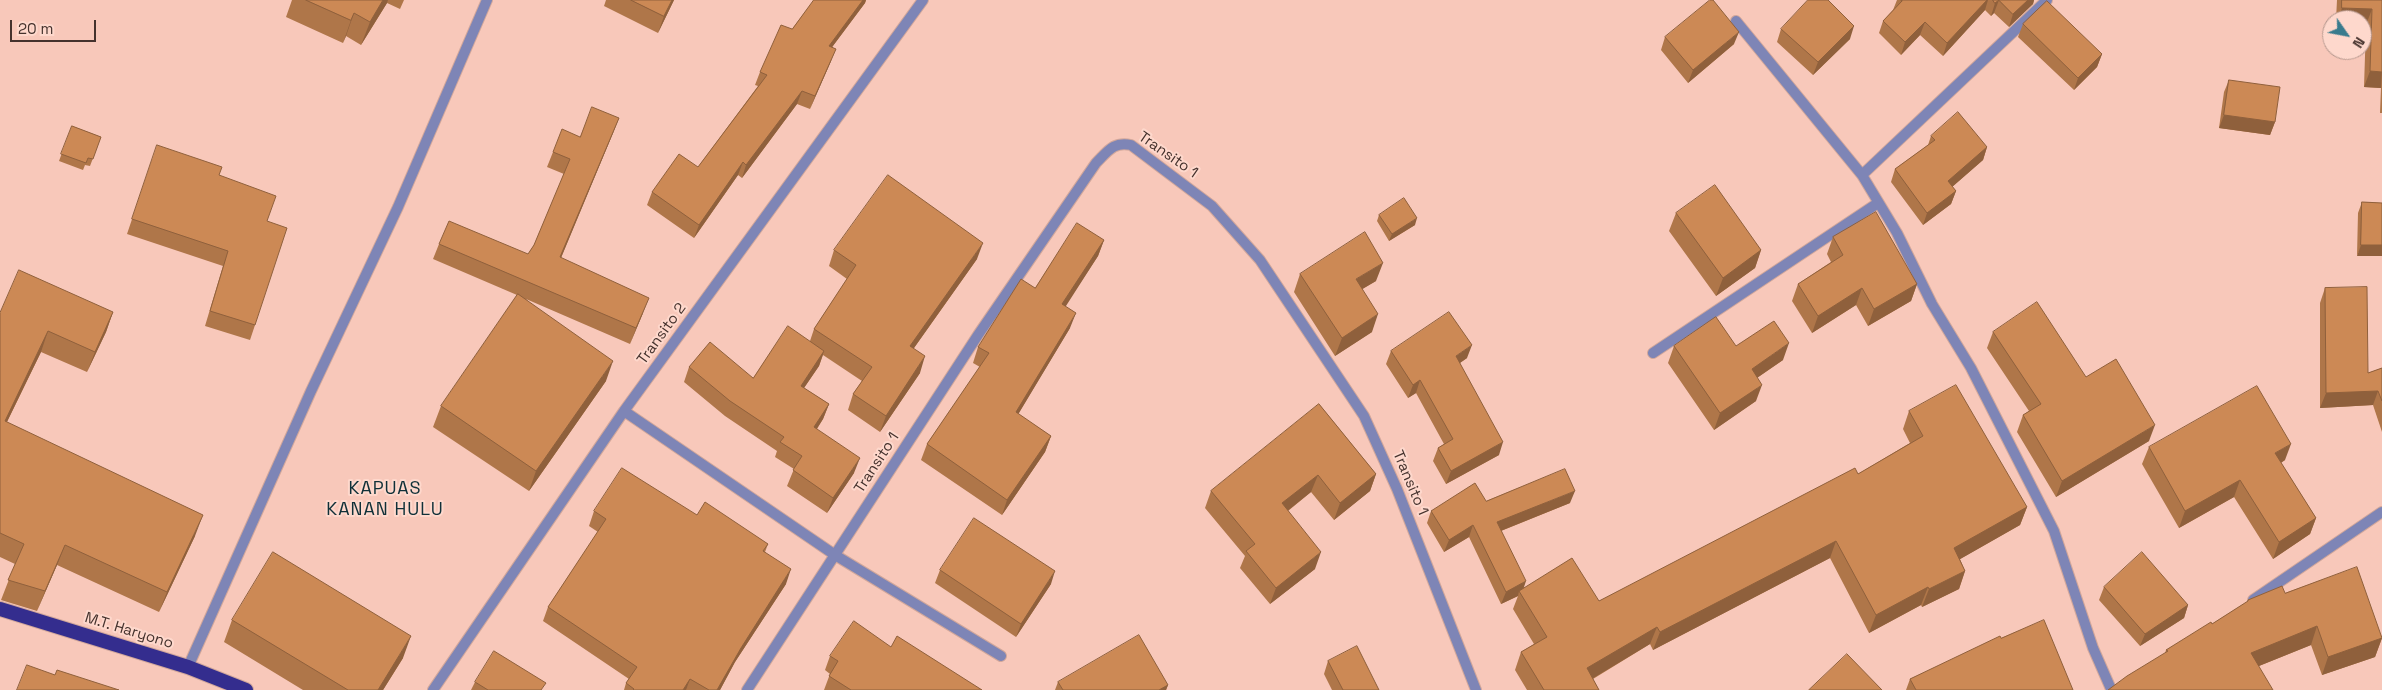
<!DOCTYPE html>
<style>
body{margin:0}
#map{position:relative;width:2382px;height:690px;overflow:hidden;background:#f8c8ba;font-family:"Space Grotesk",sans-serif}
canvas{display:block}
.north{position:absolute;left:2322px;top:10px;width:50px;height:50px;box-sizing:border-box;background:#fed8cc;border:1px solid #b4968c;border-radius:50%;rotate:123deg;font-size:14px;font-weight:700;line-height:20px;text-align:center;color:#45322d}
.north::after{content:'';display:block;margin:auto;width:18px;height:22px;background:#397b8d;clip-path:polygon(50% 0,100% 100%,50% 72%,0 100%)}
.scale{position:absolute;left:10px;top:20px;width:86px;height:22px;box-sizing:border-box;border:2px solid #45322d;border-top:0;padding-left:6px;font-size:15px;line-height:18px;white-space:nowrap;color:#45322d;-webkit-text-stroke:4px #fed8cc;paint-order:stroke}
</style>
<div id="map">
<canvas width="2382" height="690"></canvas>
<div class="north">N</div>
<div class="scale">20 m</div>
</div>
<script>
const c = document.querySelector('canvas').getContext('2d');
c.lineJoin = 'round';
function strokePath(path, color, width, dash) { c.strokeStyle = color; c.lineWidth = width; c.lineCap = dash ? 'butt' : 'round'; c.setLineDash(dash || []); c.stroke(path); }
function fillPath(path, color) { c.fillStyle = color; c.fill(path, 'evenodd'); }
function label(font, color, halo, rows, align = 'center') {
  c.font = font + ' "Space Grotesk",sans-serif'; c.lineWidth = 4; c.setLineDash([]); c.textBaseline = 'middle'; c.strokeStyle = halo; c.fillStyle = color; for (const [text, x, y, turn = 0] of rows) {
    c.save(); c.translate(x, y); c.rotate((+turn || 0) * Math.PI / 180); c.textAlign = isNaN(turn) ? turn : align; if (halo) c.strokeText(text, 0, 0); c.fillText(text, 0, 0); c.restore();
  }
}
const minor = new Path2D(`
 M 1736,21 L 1862,175 L 1897,233 L 1932,304 L 1971,368 L 2054,531 L 2093,648 L 2111,689
 M 1862,175 L 2047,0
 M 1653,353 L 1878,203
 M 624,411 L 835,555 L 1001,656
 M 2253,600 L 2382,512
 M 188,667 L 311,391 L 398,207 L 487,0
 M 433,690 L 624,411 L 923,0
 M 747,690 L 978,335 L 1096,163 C 1108,151 1114,141 1131,145 L 1212,206 L 1260,260 L 1364,416 L 1397,489 L 1476,690`);
const trunk = new Path2D(`
 M 0,609 L 188,667 L 246,690`);
const wall = new Path2D(`
 M 292,0 L 404,0 L 400,9 L 387,3 L 361,45 L 346,36 L 343,43 L 286,17 Z
 M 606,0 L 674,0 L 658,33 L 604,6 Z
 M 814,0 L 866,0 L 865,3 L 832,47 L 831,61 L 810,109 L 797,104 L 742,178 L 738,175 L 694,238 L 647,205 L 652,192 L 698,167 L 758,86 L 755,85 L 760,72 Z
 M 1897,0 L 2034,0 L 2033,4 L 2009,27 L 1994,13 L 1991,16 L 1985,10 L 1943,56 L 1920,35 L 1901,55 L 1879,33 L 1883,21 L 1893,10 Z
 M 2337,0 L 2382,0 L 2382,113 L 2380,113 L 2381,88 L 2364,87 L 2366,25 L 2362,20 L 2336,20 Z
 M 2023,24 L 2102,54 L 2097,67 L 2074,90 L 2018,37 Z
 M 1781,29 L 1850,39 L 1813,75 L 1777,42 Z
 M 1665,37 L 1734,44 L 1688,83 L 1661,50 Z
 M 2229,80 L 2275,122 L 2270,135 L 2219,128 L 2224,92 Z
 M 619,118 L 613,133 L 561,258 L 643,313 L 630,344 L 526,299 L 606,381 L 529,491 L 433,427 L 441,406 L 517,295 L 433,259 L 439,244 L 528,254 L 534,245 L 564,174 L 547,167 L 553,152 L 580,137 Z
 M 72,126 L 101,137 L 90,166 L 85,165 L 83,170 L 59,161 Z
 M 1931,136 L 1987,147 L 1983,160 L 1952,187 L 1956,191 L 1951,204 L 1923,225 L 1891,182 L 1895,169 L 1928,145 Z
 M 152,160 L 219,175 L 267,221 L 255,325 L 250,340 L 205,326 L 223,266 L 127,234 Z
 M 2362,202 L 2382,203 L 2357,256 L 2358,213 Z
 M 1676,213 L 1761,250 L 1755,268 L 1716,296 L 1669,231 Z
 M 1379,215 L 1415,225 L 1389,241 L 1377,221 Z
 M 1833,237 L 1917,284 L 1911,301 L 1868,326 L 1856,305 L 1812,333 L 1792,301 L 1798,284 L 1831,262 L 1827,254 Z
 M 1104,240 L 1098,256 L 1065,306 L 1070,328 L 1018,414 L 1051,436 L 1045,452 L 1002,515 L 921,460 L 927,444 L 980,367 L 973,363 L 978,347 L 1035,288 Z
 M 834,250 L 977,259 L 914,348 L 920,373 L 880,432 L 848,410 L 853,394 L 862,381 L 823,355 L 819,366 L 804,388 L 829,404 L 823,419 L 817,429 L 854,473 L 827,513 L 787,486 L 794,469 L 775,457 L 777,451 L 725,416 L 684,382 L 689,367 L 753,378 L 810,341 L 814,329 L 847,279 L 829,266 Z
 M 1300,274 L 1376,281 L 1362,289 L 1372,332 L 1335,356 L 1294,292 Z
 M 2325,288 L 2368,373 L 2382,368 L 2382,432 L 2373,405 L 2320,408 L 2320,303 Z
 M 113,312 L 106,332 L 87,372 L 41,352 L 7,422 L 195,536 L 159,612 L 57,565 L 37,611 L 1,600 L 15,564 L 0,557 L 0,313 Z
 M 1993,332 L 2086,377 L 2149,441 L 2056,497 L 2017,432 L 2023,415 L 2029,411 L 1987,348 Z
 M 1674,346 L 1736,346 L 1783,360 L 1757,378 L 1756,401 L 1714,430 L 1668,363 Z
 M 1391,351 L 1467,358 L 1460,363 L 1499,455 L 1446,484 L 1433,461 L 1438,448 L 1444,444 L 1416,393 L 1408,398 L 1386,364 Z
 M 1319,404 L 1376,474 L 1370,491 L 1334,520 L 1311,492 L 1288,511 L 1315,569 L 1270,604 L 1240,568 L 1245,556 L 1205,508 L 1211,491 Z
 M 1909,411 L 2027,507 L 2020,525 L 1960,559 L 1965,571 L 1959,589 L 1922,607 L 1921,605 L 1869,633 L 1830,558 L 1653,650 L 1650,644 L 1593,679 L 1599,690 L 1527,690 L 1515,670 L 1521,652 L 1534,644 L 1513,609 L 1518,596 L 1501,604 L 1469,537 L 1444,552 L 1427,523 L 1431,511 L 1486,501 L 1570,503 L 1501,531 L 1524,589 L 1599,601 L 1858,474 L 1910,443 L 1903,429 Z
 M 2149,447 L 2285,460 L 2281,463 L 2316,518 L 2310,534 L 2273,559 L 2234,497 L 2179,528 L 2142,464 Z
 M 594,511 L 697,515 L 768,544 L 765,552 L 786,584 L 735,662 L 720,690 L 624,690 L 626,683 L 629,679 L 543,621 L 548,607 L 598,532 L 589,526 Z
 M 940,570 L 1051,584 L 1016,637 L 935,583 Z
 M 2104,587 L 2188,605 L 2184,618 L 2140,646 L 2099,600 Z
 M 2285,593 L 2382,638 L 2375,657 L 2322,675 L 2311,645 L 2259,666 L 2165,653 L 2166,650 L 2212,624 L 2247,602 L 2248,600 Z
 M 232,620 L 403,658 L 383,690 L 303,690 L 224,642 Z
 M 2001,638 L 2073,690 L 1906,690 L 1910,679 Z
 M 891,647 L 982,690 L 824,690 L 830,674 L 825,670 L 830,656 Z
 M 1328,661 L 1379,690 L 1332,690 L 1324,674 Z
 M 475,682 L 543,690 L 471,690 Z
 M 1058,682 L 1168,685 L 1166,690 L 1055,690 Z`);
const shadedWall = new Path2D(`
 M 383,0 L 388,0 L 387,3 L 361,45 L 370,22 Z
 M 672,0 L 674,0 L 658,33 L 664,16 Z
 M 863,0 L 866,0 L 865,3 L 824,58 L 829,46 Z
 M 1987,0 L 1988,0 L 1985,10 L 1943,56 L 1947,43 Z
 M 1999,0 L 1994,13 L 1991,16 L 1995,3 Z
 M 2028,0 L 2034,0 L 2033,4 L 2009,27 L 2013,14 Z
 M 2342,8 L 2372,9 L 2366,25 L 2362,25 L 2362,20 L 2338,20 Z
 M 354,13 L 346,36 L 343,43 L 351,20 Z
 M 1925,22 L 1920,35 L 1901,55 L 1905,42 Z
 M 1854,26 L 1850,39 L 1813,75 L 1818,62 Z
 M 1739,32 L 1734,44 L 1688,83 L 1693,70 Z
 M 836,49 L 831,61 L 810,109 L 815,96 Z
 M 2102,54 L 2097,67 L 2074,90 L 2078,78 Z
 M 2370,71 L 2382,72 L 2381,88 L 2364,87 Z
 M 802,91 L 797,104 L 742,178 L 746,165 Z
 M 2224,115 L 2275,122 L 2270,135 L 2219,128 Z
 M 619,118 L 613,133 L 555,272 L 560,257 Z
 M 1987,147 L 1983,160 L 1944,194 L 1948,181 Z
 M 743,162 L 738,175 L 694,238 L 699,225 Z
 M 1956,191 L 1951,204 L 1923,225 L 1927,213 Z
 M 1417,218 L 1415,225 L 1389,241 L 1392,234 Z
 M 1104,240 L 1098,256 L 1057,320 L 1062,304 Z
 M 983,243 L 977,259 L 904,362 L 910,346 Z
 M 2361,245 L 2382,245 L 2382,256 L 2357,256 Z
 M 1761,250 L 1755,268 L 1716,296 L 1723,278 Z
 M 1383,263 L 1376,281 L 1349,297 L 1356,279 Z
 M 1917,284 L 1911,301 L 1868,326 L 1874,309 Z
 M 1862,288 L 1856,305 L 1812,333 L 1818,316 Z
 M 649,298 L 643,313 L 630,344 L 636,328 Z
 M 113,312 L 106,332 L 87,372 L 95,352 Z
 M 1076,313 L 1070,328 L 1010,428 L 1016,412 Z
 M 1378,314 L 1372,332 L 1335,356 L 1342,338 Z
 M 48,331 L 41,352 L 0,436 L 5,421 Z
 M 1789,343 L 1783,360 L 1745,386 L 1752,369 Z
 M 1472,345 L 1467,358 L 1451,369 L 1456,356 Z
 M 824,351 L 819,366 L 795,401 L 801,386 Z
 M 925,356 L 920,373 L 880,432 L 886,416 Z
 M 613,361 L 606,381 L 529,491 L 536,471 Z
 M 1420,380 L 1416,393 L 1408,398 L 1413,385 Z
 M 1762,385 L 1756,401 L 1714,430 L 1720,413 Z
 M 2378,391 L 2373,405 L 2320,408 L 2326,393 Z
 M 829,404 L 823,419 L 808,442 L 814,427 Z
 M 2155,425 L 2149,441 L 2056,497 L 2062,481 Z
 M 1051,436 L 1045,452 L 1002,515 L 1007,500 Z
 M 1503,442 L 1499,455 L 1446,484 L 1451,471 Z
 M 2291,444 L 2285,460 L 2269,470 L 2275,453 Z
 M 860,458 L 854,473 L 827,513 L 833,498 Z
 M 1376,474 L 1370,491 L 1334,520 L 1340,503 Z
 M 1318,475 L 1311,492 L 1276,520 L 1282,503 Z
 M 2240,480 L 2234,497 L 2179,528 L 2185,511 Z
 M 1575,491 L 1570,503 L 1493,534 L 1497,522 Z
 M 2027,507 L 2020,525 L 1948,566 L 1954,548 Z
 M 203,515 L 195,536 L 159,612 L 167,592 Z
 M 2316,518 L 2310,534 L 2273,559 L 2279,542 Z
 M 1473,525 L 1469,537 L 1444,552 L 1449,540 Z
 M 1836,541 L 1830,558 L 1653,650 L 1660,632 Z
 M 65,545 L 57,565 L 37,611 L 45,591 Z
 M 1321,552 L 1315,569 L 1270,604 L 1276,588 Z
 M 791,569 L 786,584 L 735,662 L 720,690 L 717,690 L 741,648 Z
 M 1055,571 L 1051,584 L 1016,637 L 1021,624 Z
 M 1965,571 L 1959,589 L 1922,607 L 1929,589 Z
 M 1526,581 L 1522,593 L 1519,591 L 1518,596 L 1501,604 L 1506,592 Z
 M 1928,587 L 1921,605 L 1869,633 L 1876,615 Z
 M 2188,605 L 2184,618 L 2140,646 L 2145,634 Z
 M 2317,626 L 2311,645 L 2244,672 L 2251,653 Z
 M 1657,627 L 1650,644 L 1580,686 L 1587,668 Z
 M 411,636 L 403,658 L 383,690 L 378,690 Z
 M 2382,638 L 2375,657 L 2322,675 L 2328,657 Z
 M 690,679 L 686,690 L 683,690 Z
 M 1168,685 L 1166,690 L 1159,690 Z`);
const building = new Path2D(`
 M 306,0 L 383,0 L 370,22 L 354,13 L 351,20 Z
 M 631,0 L 672,0 L 664,16 Z
 M 814,0 L 863,0 L 829,46 L 836,49 L 815,96 L 802,91 L 746,165 L 743,162 L 699,225 L 652,192 L 679,154 L 698,167 L 767,75 L 760,72 L 781,25 L 792,29 Z
 M 1710,0 L 1713,0 L 1739,32 L 1693,70 L 1665,37 Z
 M 1808,0 L 1828,0 L 1854,26 L 1818,62 L 1781,29 Z
 M 1901,0 L 1987,0 L 1947,43 L 1925,22 L 1905,42 L 1883,21 L 1902,1 Z
 M 1993,0 L 1999,0 L 1995,3 Z
 M 1999,0 L 2028,0 L 2013,14 Z
 M 2342,0 L 2382,0 L 2382,72 L 2370,71 L 2372,9 L 2342,8 Z
 M 2047,1 L 2102,54 L 2078,78 L 2023,24 Z
 M 2229,80 L 2280,87 L 2275,122 L 2224,115 Z
 M 592,107 L 619,118 L 560,257 L 649,298 L 636,328 L 439,244 L 449,221 L 528,254 L 534,245 L 570,159 L 553,152 L 562,129 L 580,137 Z
 M 1958,112 L 1987,147 L 1948,181 L 1956,191 L 1927,213 L 1895,169 L 1935,140 L 1931,136 Z
 M 72,126 L 101,137 L 93,159 L 88,158 L 86,163 L 61,154 Z
 M 157,145 L 222,167 L 219,175 L 276,196 L 267,221 L 287,228 L 255,325 L 210,311 L 228,251 L 132,219 Z
 M 888,175 L 983,243 L 910,346 L 925,356 L 886,416 L 853,394 L 872,367 L 814,329 L 856,265 L 834,250 Z
 M 1715,185 L 1761,250 L 1723,278 L 1676,213 Z
 M 1404,198 L 1417,218 L 1392,234 L 1379,215 Z
 M 2362,202 L 2382,203 L 2382,245 L 2361,245 Z
 M 1876,212 L 1917,284 L 1874,309 L 1862,288 L 1818,316 L 1798,284 L 1843,255 L 1833,237 Z
 M 1077,223 L 1104,240 L 1062,304 L 1076,313 L 1016,412 L 1051,436 L 1007,500 L 927,444 L 989,353 L 978,347 L 1021,279 L 1035,288 Z
 M 1365,232 L 1383,263 L 1356,279 L 1378,314 L 1342,338 L 1300,274 Z
 M 19,270 L 113,312 L 95,352 L 48,331 L 5,421 L 203,515 L 167,592 L 65,545 L 45,591 L 8,580 L 24,544 L 0,533 L 0,313 Z
 M 2367,287 L 2368,373 L 2382,368 L 2382,401 L 2378,391 L 2326,393 L 2325,288 Z
 M 518,294 L 613,361 L 536,471 L 441,406 Z
 M 2037,302 L 2086,377 L 2116,359 L 2155,425 L 2062,481 L 2023,415 L 2041,404 L 1993,332 Z
 M 1449,312 L 1472,345 L 1456,356 L 1503,442 L 1451,471 L 1438,448 L 1453,439 L 1420,380 L 1413,385 L 1391,351 Z
 M 1716,317 L 1736,346 L 1774,321 L 1789,343 L 1752,369 L 1762,385 L 1720,413 L 1674,346 Z
 M 788,326 L 824,351 L 801,386 L 829,404 L 814,427 L 860,458 L 833,498 L 793,470 L 802,456 L 780,442 L 784,437 L 730,401 L 689,367 L 710,342 L 753,378 Z
 M 1956,385 L 2027,507 L 1954,548 L 1965,571 L 1929,589 L 1928,587 L 1876,615 L 1836,541 L 1660,632 L 1657,627 L 1587,668 L 1599,690 L 1544,690 L 1521,652 L 1547,637 L 1519,591 L 1572,558 L 1599,601 L 1855,468 L 1858,474 L 1923,436 L 1909,411 Z
 M 2257,386 L 2291,444 L 2275,453 L 2316,518 L 2279,542 L 2240,480 L 2185,511 L 2149,447 Z
 M 1319,404 L 1376,474 L 1340,503 L 1318,475 L 1282,503 L 1321,552 L 1276,588 L 1246,551 L 1255,544 L 1211,491 Z
 M 622,468 L 697,515 L 705,502 L 768,544 L 763,551 L 791,569 L 741,648 L 717,690 L 709,690 L 690,679 L 683,690 L 633,690 L 634,689 L 626,683 L 637,667 L 548,607 L 606,519 L 594,511 Z
 M 1565,469 L 1575,491 L 1497,522 L 1526,581 L 1506,592 L 1473,525 L 1449,540 L 1431,511 L 1475,483 L 1486,501 Z
 M 974,518 L 1055,571 L 1021,624 L 940,570 Z
 M 273,552 L 411,636 L 378,690 L 348,690 L 232,620 Z
 M 2142,552 L 2188,605 L 2145,634 L 2104,587 Z
 M 2357,567 L 2382,638 L 2328,657 L 2317,626 L 2251,653 L 2273,690 L 2108,690 L 2127,676 L 2168,651 L 2166,650 L 2211,622 L 2212,624 L 2248,601 L 2248,600 L 2282,586 L 2285,593 Z
 M 2044,620 L 2073,690 L 1916,690 L 1910,679 L 2000,636 L 2001,638 Z
 M 854,621 L 891,647 L 897,636 L 982,690 L 851,690 L 829,676 L 838,661 L 830,656 Z
 M 1139,635 L 1168,685 L 1159,690 L 1063,690 L 1058,682 Z
 M 1357,646 L 1379,690 L 1343,690 L 1328,661 Z
 M 494,651 L 546,683 L 541,690 L 488,690 L 475,682 Z
 M 1847,654 L 1882,690 L 1809,690 Z
 M 27,665 L 55,675 L 57,670 L 119,690 L 17,690 Z`);
const streetNames = [
 ["Transito 1",1168,155,35],
 ["Transito 2",662,334,-54],
 ["Transito 1",877,463,-57],
 ["Transito 1",1410,483,67],
 ["M.T. Haryono",129,631,17]
];
const quarterNames = [
 ["KAPUAS",385,489],
 ["KANAN HULU",385,510]
];
strokePath(minor, '#d1a79b', 12);
strokePath(trunk, '#d1a79b', 16);
strokePath(minor, '#7e85b6', 10);
strokePath(trunk, '#342d8e', 14);
fillPath(wall, '#af7649');
fillPath(shadedWall, '#8f603c');
fillPath(building, '#cc8955');
strokePath(building, '#8f603c', 1);
label('15px', '#45322d', '#fed8cc', streetNames);
c.letterSpacing = '1px';
label('18px', '#103038', '#fed8cc', quarterNames);
c.letterSpacing = '0px';
</script>
